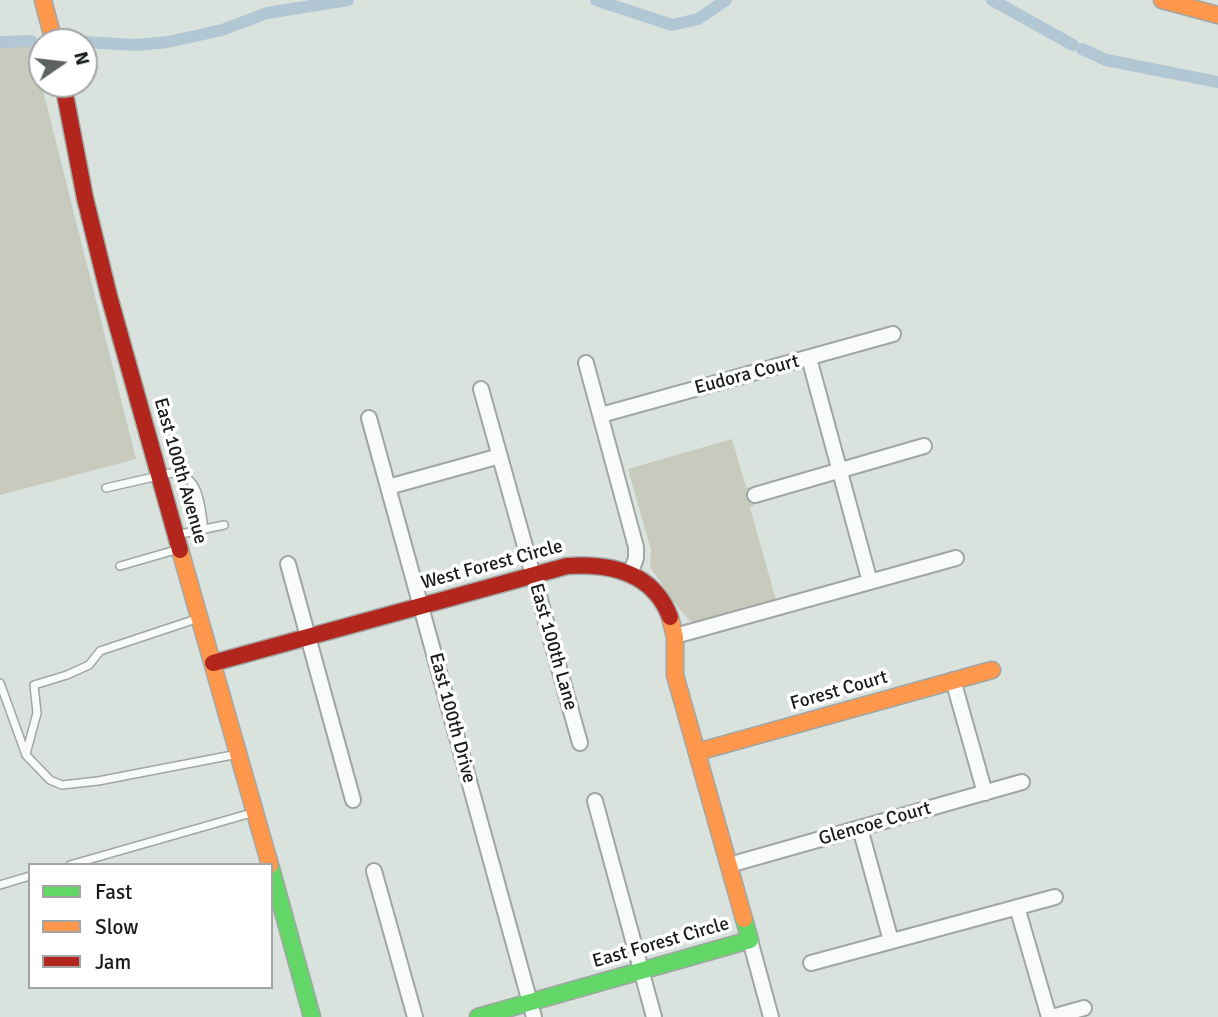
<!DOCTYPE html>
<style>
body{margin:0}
#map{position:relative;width:1218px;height:1017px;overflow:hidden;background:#dae2de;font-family:Signika,sans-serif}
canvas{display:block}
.legend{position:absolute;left:28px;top:863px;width:245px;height:126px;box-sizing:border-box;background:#fff;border:2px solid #a3a5a4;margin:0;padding:9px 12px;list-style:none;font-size:21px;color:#181d1b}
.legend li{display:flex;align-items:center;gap:14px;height:35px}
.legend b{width:35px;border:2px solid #a3a5a4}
.north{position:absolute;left:28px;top:28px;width:70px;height:70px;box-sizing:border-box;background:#fff;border:2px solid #a3a5a4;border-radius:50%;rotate:76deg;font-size:19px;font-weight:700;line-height:28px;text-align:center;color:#181d1b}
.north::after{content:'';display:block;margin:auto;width:24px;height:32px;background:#5c625f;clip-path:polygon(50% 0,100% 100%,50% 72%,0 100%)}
</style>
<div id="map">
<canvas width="1218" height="1017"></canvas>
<ul class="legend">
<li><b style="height:9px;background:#63d668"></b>Fast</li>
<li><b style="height:9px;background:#ff974d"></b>Slow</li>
<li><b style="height:9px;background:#b3261e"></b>Jam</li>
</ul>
<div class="north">N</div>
</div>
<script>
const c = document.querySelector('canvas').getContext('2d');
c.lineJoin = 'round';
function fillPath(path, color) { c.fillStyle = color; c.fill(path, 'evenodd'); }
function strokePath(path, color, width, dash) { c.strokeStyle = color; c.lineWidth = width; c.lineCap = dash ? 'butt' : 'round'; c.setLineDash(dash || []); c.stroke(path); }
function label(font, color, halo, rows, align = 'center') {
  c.font = font + ' Signika,sans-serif'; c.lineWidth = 7; c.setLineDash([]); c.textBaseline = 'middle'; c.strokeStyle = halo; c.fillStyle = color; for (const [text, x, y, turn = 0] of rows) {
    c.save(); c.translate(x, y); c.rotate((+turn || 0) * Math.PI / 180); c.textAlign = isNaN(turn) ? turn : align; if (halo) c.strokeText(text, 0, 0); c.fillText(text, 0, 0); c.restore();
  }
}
const green = new Path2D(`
 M 0,42 L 31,43 L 136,459 L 0,495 Z
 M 732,439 L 746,487 L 752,489 L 755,504 L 750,508 L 776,600 L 692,622 C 676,609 663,584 650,567 L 651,550 L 628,469 Z`);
const canal = new Path2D(`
 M 596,0 L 672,25 L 698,19 L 726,0
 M 992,0 L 1073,45
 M 0,42 L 31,41
 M 84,42 L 135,45 L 168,42 L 222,30 L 267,13 L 348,0
 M 1082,49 L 1106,60 L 1218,82`);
const lane = new Path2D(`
 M 106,488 L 171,473 C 201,475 200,505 204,529
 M 176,535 L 224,525
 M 120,566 L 179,549
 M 0,683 L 26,755 L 50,780 L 62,785 L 98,781 L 238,754
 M 26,754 L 37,713 L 34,685 L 67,675 L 89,665 L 100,651 L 199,618
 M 70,865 L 255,812
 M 0,885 L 30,876`);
const street = new Path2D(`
 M 809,358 L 870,582
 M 586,363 L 636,547 L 636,558 L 631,572
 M 481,389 L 580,743
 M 601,415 L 893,334
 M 369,418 L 534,1017
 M 388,487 L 500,456
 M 755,495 L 924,446
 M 288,564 L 353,800
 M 675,636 L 956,558
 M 953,680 L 985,793
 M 595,801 L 654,1017
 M 860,828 L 891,941
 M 729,865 L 1022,782
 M 374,871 L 415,1017
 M 1017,907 L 1049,1017
 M 750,940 L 771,1017
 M 811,963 L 1055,897
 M 1052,1017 L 1084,1008`);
const fast = new Path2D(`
 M 271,868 L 312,1017
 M 478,1017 L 750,940 L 744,919`);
const slow = new Path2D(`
 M 43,0 L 54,42
 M 1162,0 L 1218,15
 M 180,550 L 270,865
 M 670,617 L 675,637 L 675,675 L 744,919
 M 697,752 L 992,670`);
const jam = new Path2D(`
 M 63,84 L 85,198 L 109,296 L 180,550
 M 213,663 L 567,566 C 610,563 653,572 670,617`);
const streetNames = [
 ["Eudora Court",747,375,-15],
 ["East 100th Avenue",180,471,74],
 ["West Forest Circle",492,565,-15],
 ["East 100th Lane",553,647,74],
 ["Forest Court",839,691,-16],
 ["East 100th Drive",452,718,75],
 ["Glencoe Court",875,824,-16],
 ["East Forest Circle",661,943,-16]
];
fillPath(green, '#c7cabc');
strokePath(canal, '#b1c7d4', 12);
strokePath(lane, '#a0a6a3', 10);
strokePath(street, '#a0a6a3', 18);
strokePath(fast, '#a0a6a3', 19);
strokePath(slow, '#a0a6a3', 19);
strokePath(jam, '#a0a6a3', 19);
strokePath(lane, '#f9fbfa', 7);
strokePath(street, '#f9fbfa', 14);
strokePath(fast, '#63d668', 16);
strokePath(slow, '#ff974d', 16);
strokePath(jam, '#b3261e', 16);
label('19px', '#181d1b', '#fff', streetNames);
</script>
